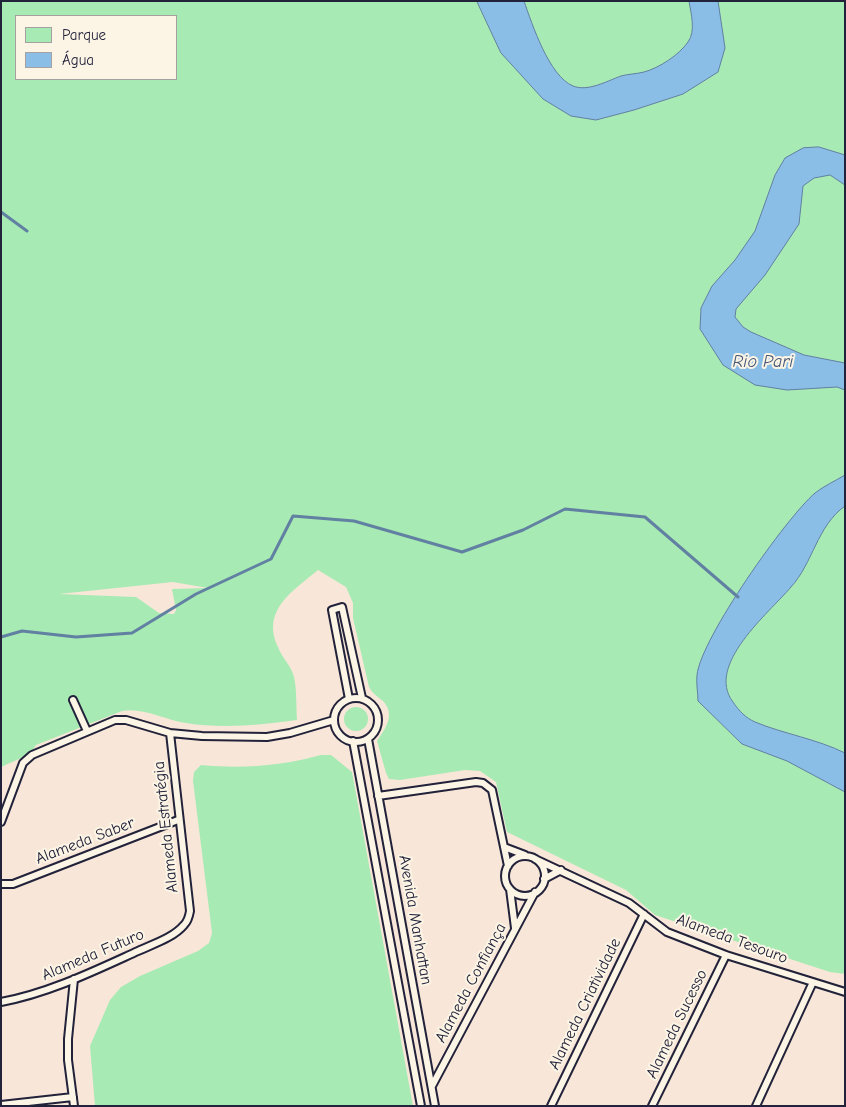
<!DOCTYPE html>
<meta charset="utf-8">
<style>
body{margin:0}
#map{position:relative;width:846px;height:1107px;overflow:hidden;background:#f8e7d8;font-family:"Comic Neue",sans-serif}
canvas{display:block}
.frame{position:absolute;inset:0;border:2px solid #22223b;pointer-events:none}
.legend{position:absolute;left:15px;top:15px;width:162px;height:65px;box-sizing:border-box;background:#fcf5e5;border:1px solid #a5a1a1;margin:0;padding:6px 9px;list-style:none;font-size:15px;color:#22223b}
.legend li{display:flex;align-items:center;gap:10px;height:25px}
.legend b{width:25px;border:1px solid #a5a1a1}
</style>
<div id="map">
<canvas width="846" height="1107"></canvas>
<div class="frame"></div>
<ul class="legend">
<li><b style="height:14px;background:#a7eab4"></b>Parque</li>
<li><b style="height:14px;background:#8bbee7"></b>Água</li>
</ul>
</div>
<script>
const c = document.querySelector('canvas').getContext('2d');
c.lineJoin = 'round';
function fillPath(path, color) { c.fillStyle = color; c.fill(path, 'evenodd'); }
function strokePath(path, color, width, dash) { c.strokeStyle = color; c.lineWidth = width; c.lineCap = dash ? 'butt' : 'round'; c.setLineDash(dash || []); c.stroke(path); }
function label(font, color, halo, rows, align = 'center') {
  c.font = font + ' "Comic Neue",sans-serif'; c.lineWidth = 4; c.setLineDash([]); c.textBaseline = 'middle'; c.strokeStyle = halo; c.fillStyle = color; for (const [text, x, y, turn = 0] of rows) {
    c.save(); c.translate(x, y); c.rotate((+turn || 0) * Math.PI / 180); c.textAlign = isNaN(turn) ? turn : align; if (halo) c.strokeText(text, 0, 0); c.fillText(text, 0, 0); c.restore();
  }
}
const green = new Path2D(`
 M 1,1 L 845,1 L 845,974 L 830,972 L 655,915 L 626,890 L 507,832 L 496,782 L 480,771 L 465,770 L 400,780 L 389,779 L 386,773 L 377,741 C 385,729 396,715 383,701 C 377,696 373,694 369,687 L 353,618 L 353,603 L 346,587 L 318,570 C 293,591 261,610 278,647 C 282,658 291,665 294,677 C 297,690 296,706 297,720 C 260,725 223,729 186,723 C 165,720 143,707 122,711 L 36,745 L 30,754 L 1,767 ZM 16,16 L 176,16 L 176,79 L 16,79 ZM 173,582 L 208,588 L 172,589 L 176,610 L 174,614 L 159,613 L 136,597 L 59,594 Z
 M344 719a12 12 0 1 1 24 0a12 12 0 1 1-24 0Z
 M 321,755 L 331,755 L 352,772 L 413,1106 L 95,1106 L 90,1046 L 110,1000 L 121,987 L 140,976 L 198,951 L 209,943 L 212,933 L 193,781 L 194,772 L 201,765 C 242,769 281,766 321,755 Z`);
const water = new Path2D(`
 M 477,1 L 524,1 C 532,24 549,76 573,86 C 588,92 607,81 621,76 C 628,74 636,74 644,72 C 659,68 679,55 688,42 C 696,31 691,14 689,1 L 718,1 L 725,48 L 718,72 L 683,94 L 634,110 L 596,120 L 571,116 L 543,99 L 501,53 Z
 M 819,147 L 845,155 L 845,185 L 830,175 L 814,178 L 803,186 L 799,224 L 765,275 L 736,309 L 735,317 L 743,327 L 751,332 L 804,355 L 845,363 L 845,390 L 837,387 L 787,390 L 755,385 L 723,365 L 700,329 L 701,308 L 712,286 L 735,260 L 755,231 L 775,175 L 785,158 L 803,148 Z
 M 845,475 L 845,506 C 817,526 813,563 791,587 C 769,613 705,665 733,702 C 739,711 746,718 755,722 C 784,734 817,739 845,753 L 845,792 L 787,761 L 742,744 L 698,701 C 698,693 696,683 697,675 C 701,638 786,518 815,493 C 824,486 835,481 845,475 Z`);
const stream = new Path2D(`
 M 1,212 L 27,231
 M 1,637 L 22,631 L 76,637 L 132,633 L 196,594 L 271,559 L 293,516 L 354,521 L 462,552 L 523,530 L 565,509 L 645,517 L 738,597`);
const lane = new Path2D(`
 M334 720a22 22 0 1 1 44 0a22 22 0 1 1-44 0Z
 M 349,699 L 332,610 L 342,607 L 362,698
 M 73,700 L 87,731
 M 368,739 L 435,1106
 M 353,741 L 421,1106
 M 378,796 L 476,782 L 483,783 L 492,790 L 508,866
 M 1,822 L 23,763 L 32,755 L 115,720 L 126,720 L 170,733 L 202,736 L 267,737 L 290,733 L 334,720
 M 504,847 L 525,855
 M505 876a20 20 0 1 1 40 0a20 20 0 1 1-40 0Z
 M 535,859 L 629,903 L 667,932 L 726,955 L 845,992
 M 544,879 L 561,870
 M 1,884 L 13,884 L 178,820
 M 510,889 L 515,928
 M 1,1002 C 49,993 94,971 138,951 C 153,944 173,938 184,925 C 188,921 189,917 190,911 L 170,733
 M 432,1086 L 535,892
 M 1,1105 L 73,1097
 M 74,1106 L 68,1060 L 68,1039 L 74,979
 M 551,1106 L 644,914
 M 652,1106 L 726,955
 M 756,1106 L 813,982`);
const streetNames = [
 ["Alameda Estratégia",166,827,-96],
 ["Alameda Saber",85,841,-21],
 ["Avenida Manhattan",415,920,80],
 ["Alameda Tesouro",732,939,20],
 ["Alameda Futuro",93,955,-23],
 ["Alameda Confiança",471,983,-62],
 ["Alameda Criatividade",585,1004,-64],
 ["Alameda Sucesso",677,1024,-64]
];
const waterNames = [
 ["Rio Pari",763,362]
];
fillPath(green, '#a7eab4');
fillPath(water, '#8bbee7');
strokePath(water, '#6180a2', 1);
strokePath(stream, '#6180a2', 3);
strokePath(lane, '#22223b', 10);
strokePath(lane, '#fcf5e5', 6);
label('16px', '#22223b', '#fcf5e5', streetNames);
label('italic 18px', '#475977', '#fcf5e5', waterNames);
</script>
